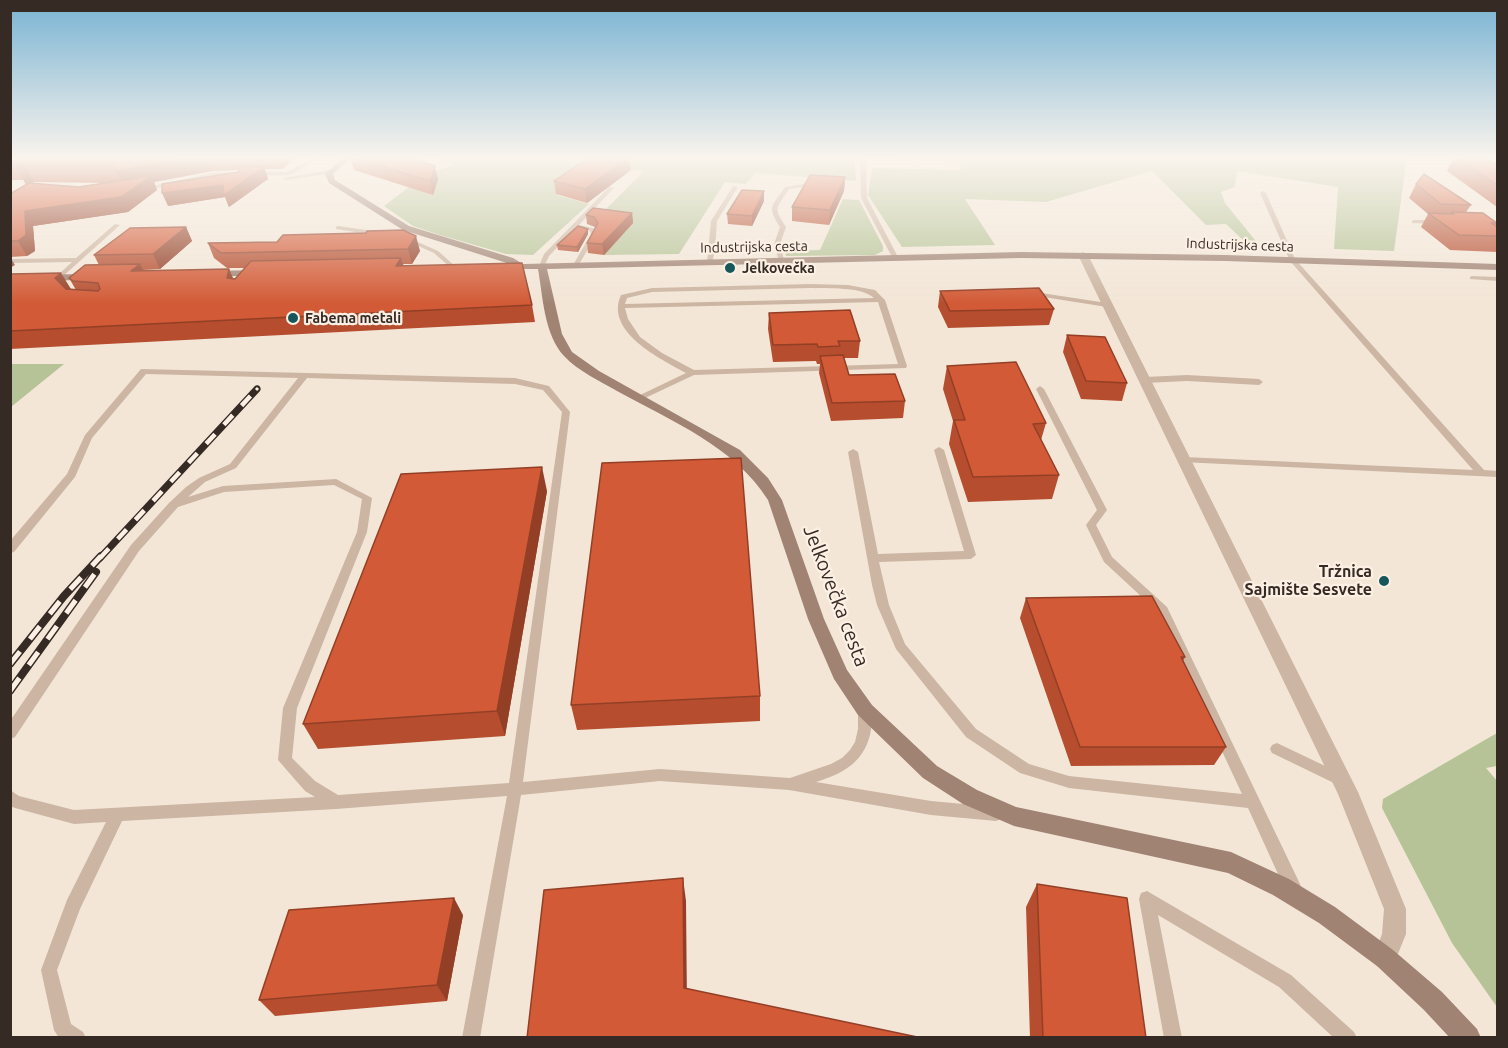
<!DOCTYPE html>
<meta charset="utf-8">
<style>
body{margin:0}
#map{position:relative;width:1508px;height:1048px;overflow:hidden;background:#f3e6d7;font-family:Ubuntu,sans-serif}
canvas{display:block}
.frame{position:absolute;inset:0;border:12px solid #362a25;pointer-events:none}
</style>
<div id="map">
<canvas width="1508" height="1048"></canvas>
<div class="frame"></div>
</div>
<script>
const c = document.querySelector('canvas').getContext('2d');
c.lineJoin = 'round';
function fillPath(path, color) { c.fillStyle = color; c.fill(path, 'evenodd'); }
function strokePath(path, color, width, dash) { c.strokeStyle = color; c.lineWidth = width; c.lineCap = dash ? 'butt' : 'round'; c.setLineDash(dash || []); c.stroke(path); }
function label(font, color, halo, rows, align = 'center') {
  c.font = font + ' Ubuntu,sans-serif'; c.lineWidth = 4.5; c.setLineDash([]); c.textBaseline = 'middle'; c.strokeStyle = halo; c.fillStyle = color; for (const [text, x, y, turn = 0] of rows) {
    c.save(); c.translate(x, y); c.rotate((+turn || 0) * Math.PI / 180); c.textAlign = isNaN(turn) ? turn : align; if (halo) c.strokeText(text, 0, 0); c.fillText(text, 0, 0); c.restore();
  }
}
const green = new Path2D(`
 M 429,157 L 855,157 L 856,181 L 756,173 L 745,184 L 725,182 L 679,254 L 603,255 L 633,223 L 597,218 L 644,171 L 597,165 L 557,195 L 589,204 L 533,255 L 506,254 L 440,235 L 413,226 L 384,206 L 426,174 L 454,165 Z
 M 875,157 L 1407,157 L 1394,251 L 1334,249 L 1338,187 L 1237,171 L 1235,187 L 1221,192 L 1225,203 L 1259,245 L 1243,240 L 1226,224 L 1206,225 L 1152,171 L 1046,202 L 965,199 L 995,245 L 902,247 L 868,195 L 872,168 L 960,170 L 961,163 Z
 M 843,199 L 859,200 L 883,246 L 883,251 L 875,255 L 786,256 L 785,251 L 820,250 Z
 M 11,364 L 64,364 L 11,407 Z
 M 1497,733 L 1497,766 L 1486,768 L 1498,782 L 1497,1007 L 1452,943 L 1382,808 L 1383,799 Z`);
const lane = new Path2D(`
 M 315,157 L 321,157 L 290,175 L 255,176 L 252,174 L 255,172 L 287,172 Z
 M 860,157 L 866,157 L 867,198 L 898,257 L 897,258 L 892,257 L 861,198 Z
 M 331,170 L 333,173 L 286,180 L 283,178 Z
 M 236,172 L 238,175 L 212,177 L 142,191 L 139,189 L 212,173 Z
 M 817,182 L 819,183 L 819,185 L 789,189 C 776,209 773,207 786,227 L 780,244 L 784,260 L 779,261 L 774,244 L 780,227 C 766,205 772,207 785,187 Z
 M 733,186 L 738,187 L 717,221 L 715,251 L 712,262 L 707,263 L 711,221 Z
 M 609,187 L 614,188 L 579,225 L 593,228 L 597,234 L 578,266 L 573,265 L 591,234 L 589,230 L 576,228 L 549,256 L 544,267 L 540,267 L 539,266 L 544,254 Z
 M 1263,191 L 1266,193 L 1295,259 L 1484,470 L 1498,471 L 1498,477 L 1181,462 L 1179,460 L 1181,458 L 1184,457 L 1473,470 L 1290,261 L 1260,193 Z
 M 1414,220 L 1437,220 L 1440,222 L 1437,224 L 1412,223 L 1412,221 Z
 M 115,224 L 120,225 L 61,278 L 56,277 L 72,262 L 10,263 L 10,259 L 76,258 Z
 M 338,226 L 380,232 L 383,234 L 380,236 L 336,229 L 336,227 Z
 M 405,238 L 409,238 L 438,251 L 457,268 L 452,269 L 434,253 L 405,240 Z
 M 1472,276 L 1498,277 L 1498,281 L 1470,279 L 1470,277 Z
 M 810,284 L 848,285 L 875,290 L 885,300 L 907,366 L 906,368 L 694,375 L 643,399 L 640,400 L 636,397 L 686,373 C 661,359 604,332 621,295 L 652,288 ZM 810,288 C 828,289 861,286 874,298 L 625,304 L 627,298 L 652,292 ZM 878,302 L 898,364 L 694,370 L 662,353 L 640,337 L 628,319 L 625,308 Z
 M 1028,291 L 1107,303 L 1111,305 L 1107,307 L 1031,295 L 1028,295 Z
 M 141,369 L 515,378 L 549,386 L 570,412 L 523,782 L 660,769 L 790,778 L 831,764 L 842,758 L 850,750 L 855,742 L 858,729 L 858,711 L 860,707 L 865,706 L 870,707 C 873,715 872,726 870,735 C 863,763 842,774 816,782 L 931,801 L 996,807 L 1001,809 L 1003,814 L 1001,819 L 996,821 L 931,815 L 789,790 L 660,781 L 521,795 L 480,1038 L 462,1038 L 507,796 L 336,809 L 122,821 L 80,909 L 57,970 L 71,1024 L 83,1032 L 86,1038 L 59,1038 L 54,1030 L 41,970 L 67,900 L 106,822 L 74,824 L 15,808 L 10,806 L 10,790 L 19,796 L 74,810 L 315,797 L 305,791 L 278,760 L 283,708 L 357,532 L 362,499 L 334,485 L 224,492 L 178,507 L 139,551 L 15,737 L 10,739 L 10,721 L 131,545 L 169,503 L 186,487 L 199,478 L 230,464 L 298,378 L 146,374 L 92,438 L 75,477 L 14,552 L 10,553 L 10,541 L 67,474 L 85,435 ZM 307,378 L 515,384 L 543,390 L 562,412 L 509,783 L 338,795 L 315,781 L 292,758 L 297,708 L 367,532 L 372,498 L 336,479 L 223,486 L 188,497 L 205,482 L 236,468 Z
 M 1187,375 L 1259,379 L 1263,382 L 1259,385 L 1187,381 L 1145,383 L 1141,380 L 1145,377 Z
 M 1040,386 L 1044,389 L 1107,510 L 1096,525 L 1112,557 L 1167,607 L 1300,884 L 1302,890 L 1300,896 L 1294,898 L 1288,896 L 1248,808 L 1069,788 L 1020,773 L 966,737 L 896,649 L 877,605 L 872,585 L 848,452 L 853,449 L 858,452 L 878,554 L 964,551 L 934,450 L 939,447 L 944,450 L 976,555 L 971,559 L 879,562 L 889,605 L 905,644 L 976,729 L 1029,764 L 1069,776 L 1242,794 L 1156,610 L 1104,562 L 1086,525 L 1097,510 L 1036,389 Z
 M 1277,743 L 1344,775 L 1346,779 L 1344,783 L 1339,785 L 1334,783 L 1272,753 L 1270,749 L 1272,745 Z
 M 1147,891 L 1291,975 L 1354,1032 L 1357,1038 L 1334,1038 L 1279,987 L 1158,915 L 1182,1038 L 1164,1038 L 1139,899 L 1141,893 Z`);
const street = new Path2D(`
 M 1083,252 L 1088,255 L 1358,792 L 1406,909 L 1406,934 L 1393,966 L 1385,970 L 1377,966 L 1373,958 L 1382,934 L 1384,909 L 1338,794 L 1078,255 Z`);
const secondary = new Path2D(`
 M 343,157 L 352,157 L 333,174 L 335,180 L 409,226 L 513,258 L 523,264 L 1021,252 L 1225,255 L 1498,264 L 1498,270 L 1225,261 L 1021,258 L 547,269 L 562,334 L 572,352 L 599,371 L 740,450 L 768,478 L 782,500 L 824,619 L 847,670 L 872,705 L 937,766 L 977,790 L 1016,807 L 1231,852 L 1289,879 L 1335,907 L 1393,950 L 1442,992 L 1477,1029 L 1481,1038 L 1450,1038 L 1424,1010 L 1377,966 L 1319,923 L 1273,895 L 1228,873 L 1014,826 L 963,804 L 923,778 L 858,715 L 834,679 L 808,619 L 768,500 C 734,446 671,421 617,391 C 600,381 578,371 564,356 C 544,334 543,297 538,269 L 502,269 L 502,265 L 510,264 L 403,230 L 329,183 L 325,174 Z
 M 259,270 L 262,271 L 262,275 L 211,277 L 206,274 L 211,271 Z
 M 10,275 L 91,274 L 96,277 L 91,280 L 10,281 Z`);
const railFar2 = new Path2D(`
 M 256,390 L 258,388`);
const railFar1 = new Path2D(`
 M 100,558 L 257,389`);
const rail = new Path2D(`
 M 10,664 L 64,596 L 101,556
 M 10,691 L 96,572`);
const wall = new Path2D(`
 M 14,157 L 297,157 L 282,169 L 265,169 L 268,179 L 229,207 L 225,197 L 168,206 L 239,172 L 239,170 L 212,171 L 154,182 L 157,190 L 128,212 L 33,226 L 35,251 L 27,256 L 10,257 L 10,194 L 26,185 L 24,180 L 10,180 L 10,159 ZM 34,182 L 106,183 L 79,187 L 31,183 Z
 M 350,157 L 408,157 L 438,179 L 433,195 L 354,170 Z
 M 1454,157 L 1485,157 L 1497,165 L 1497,207 L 1447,171 Z
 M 631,170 L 587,203 L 556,194 L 554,181 Z
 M 845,177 L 844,191 L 829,225 L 792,221 L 792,207 Z
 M 1416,184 L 1471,205 L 1466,212 L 1497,223 L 1496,226 L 1497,227 L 1497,252 L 1450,250 L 1421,227 L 1428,214 L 1409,198 Z
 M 764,191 L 764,201 L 752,226 L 728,224 L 727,214 Z
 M 632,213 L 633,223 L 604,255 L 588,253 L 587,243 L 595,227 L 587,224 L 586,215 Z
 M 186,227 L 192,241 L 160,269 L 143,270 L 144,271 L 229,269 L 233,278 L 235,279 L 245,268 L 227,268 L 214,258 L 208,243 L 277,242 L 366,233 L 420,251 L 412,264 L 403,264 L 404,266 L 532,305 L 535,322 L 10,349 L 10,274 L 71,289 L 76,290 L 69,278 L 99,265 L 94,255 Z
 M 588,234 L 578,252 L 558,250 L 557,245 Z
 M 940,291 L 1054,309 L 1049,325 L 948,328 L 938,307 Z
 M 769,313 L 860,341 L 858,358 L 843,358 L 849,375 L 905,401 L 903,418 L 831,421 L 819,373 L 820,364 L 817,364 L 816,361 L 773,362 L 768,329 Z
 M 1067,335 L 1127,383 L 1122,401 L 1081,399 L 1063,352 Z
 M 947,366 L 1046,423 L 1041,440 L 1059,475 L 1052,499 L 968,502 L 949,444 L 953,421 L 943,389 Z
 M 547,491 L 505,736 L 318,749 L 303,724 Z
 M 1026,598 L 1185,657 L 1183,661 L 1226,747 L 1214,765 L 1071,766 L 1020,618 Z
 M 760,696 L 760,721 L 577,730 L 571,705 Z
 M 1037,884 L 1146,1038 L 1030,1038 L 1026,907 Z
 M 463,915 L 447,1001 L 275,1016 L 259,1000 Z`);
const shadedWall = new Path2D(`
 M 191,157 L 206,157 L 212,171 L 154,182 L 157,190 L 128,212 L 33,226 L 35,251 L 27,256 L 18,241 L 25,211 L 125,188 L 117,171 Z
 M 278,157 L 297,157 L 282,169 Z
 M 629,157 L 631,170 L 587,203 L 585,189 Z
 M 25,165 L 34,182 L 26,185 L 17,168 Z
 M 435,166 L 438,179 L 433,195 L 430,181 Z
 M 264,167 L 268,179 L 229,207 L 225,197 L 168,206 L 162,193 Z
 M 845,177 L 844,191 L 829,225 L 830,210 Z
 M 764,191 L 764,201 L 752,226 L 752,216 Z
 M 632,213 L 633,223 L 604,255 L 602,244 Z
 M 186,227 L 192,241 L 160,269 L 153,254 Z
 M 588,229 L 588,234 L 578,252 L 577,247 Z
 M 416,236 L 420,251 L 412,264 L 408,249 Z
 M 10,257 L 15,265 L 10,268 Z
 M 401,258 L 406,274 L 396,266 Z
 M 140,264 L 148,280 L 131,271 Z
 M 229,269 L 236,286 L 227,278 Z
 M 61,273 L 71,289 L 65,295 L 55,278 Z
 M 542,467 L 547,491 L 505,736 L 497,711 Z
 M 683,878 L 686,901 L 687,1009 L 684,988 Z
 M 454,898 L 463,915 L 447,1001 L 437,985 Z`);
const building = new Path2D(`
 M 14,157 L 191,157 L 117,171 L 112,166 L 25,165 L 17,168 L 26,164 L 10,164 L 10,159 Z
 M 352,157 L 408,157 L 435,166 L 430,181 Z
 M 594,157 L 629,157 L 585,189 L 554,181 L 582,162 L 587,162 Z
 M 1456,157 L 1485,157 L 1497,165 L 1497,185 Z
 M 240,167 L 264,167 L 224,195 L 223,185 L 162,193 L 162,184 L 239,172 Z
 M 1424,174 L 1471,205 L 1441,204 L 1416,184 Z
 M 810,175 L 845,177 L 830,210 L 792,207 Z
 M 151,176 L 121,197 L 25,211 L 26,235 L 18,241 L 10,241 L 10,194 L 29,183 L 79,187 Z
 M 742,190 L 764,191 L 752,216 L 727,214 Z
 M 593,208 L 632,213 L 602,244 L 587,243 L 598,223 L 594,217 L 586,215 Z
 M 1451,212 L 1483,213 L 1497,223 L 1491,223 L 1497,227 L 1497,236 L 1459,235 L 1428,213 L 1454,214 Z
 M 578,226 L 588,229 L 577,247 L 557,245 Z
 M 186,227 L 153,254 L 94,255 L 130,228 Z
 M 403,230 L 416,236 L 408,249 L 221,253 L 208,243 L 277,242 L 283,235 L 366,233 L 367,231 Z
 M 401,258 L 396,266 L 522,263 L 532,305 L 10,331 L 10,274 L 61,273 L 55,278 L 66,289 L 98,291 L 100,289 L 98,283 L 73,281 L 69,278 L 85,265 L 140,264 L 131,271 L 229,269 L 227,278 L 235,279 L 251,261 Z
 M 1039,288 L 1054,309 L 950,311 L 940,291 Z
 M 850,310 L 860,341 L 838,341 L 840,346 L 818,347 L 817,344 L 773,345 L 769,313 Z
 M 1067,335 L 1105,337 L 1127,383 L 1086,381 Z
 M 843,355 L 849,375 L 895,374 L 905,401 L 832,403 L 820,356 Z
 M 1016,362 L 1046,423 L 1033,424 L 1059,475 L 973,477 L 954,420 L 965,420 L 947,366 Z
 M 741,458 L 760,696 L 571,705 L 602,463 Z
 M 542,467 L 497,711 L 303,724 L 401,474 Z
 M 1152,596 L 1185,657 L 1181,657 L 1226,747 L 1080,747 L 1026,598 Z
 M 683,878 L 684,988 L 922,1038 L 527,1038 L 544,890 Z
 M 1037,884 L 1127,898 L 1146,1038 L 1043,1038 Z
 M 454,898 L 437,985 L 259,1000 L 289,910 Z`);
const markers = [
 [730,268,6,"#17575b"],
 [293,318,6,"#17575b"],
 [1384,581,6,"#17575b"]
];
const farStreetnames = [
 ["Industrijska cesta",1240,245,2],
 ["Industrijska cesta",754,247,-1]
];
const farPoinames = [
 ["Jelkovečka",742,268],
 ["Fabema metali",305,318]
];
const poiNames = [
 ["Tržnica",1372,572],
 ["Sajmište Sesvete",1372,590]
];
const nearStreetnames = [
 ["Jelkovečka cesta",836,596,69]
];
fillPath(green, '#b5c396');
fillPath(lane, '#ccb5a2');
fillPath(street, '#ccb5a2');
fillPath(secondary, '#a08373');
strokePath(railFar2, '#362a25', 4.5);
strokePath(railFar1, '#362a25', 7);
strokePath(rail, '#362a25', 8);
strokePath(railFar2, '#fbf0e3', 3, [10]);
strokePath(railFar1, '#fbf0e3', 4.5, [13]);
strokePath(rail, '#fbf0e3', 5, [16]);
fillPath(wall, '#b54d2e');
fillPath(shadedWall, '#933f26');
fillPath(building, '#d25a36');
strokePath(building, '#933f26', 1.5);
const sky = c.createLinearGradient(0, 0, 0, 304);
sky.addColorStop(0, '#79b3d3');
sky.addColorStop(0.52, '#faf4ed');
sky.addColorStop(1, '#faf4ed00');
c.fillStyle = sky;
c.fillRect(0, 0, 1508, 304);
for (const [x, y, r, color] of markers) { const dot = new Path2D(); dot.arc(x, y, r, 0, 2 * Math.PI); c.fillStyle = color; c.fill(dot); strokePath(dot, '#fbf0e3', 2); }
label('14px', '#362a25', '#fbf0e3', farStreetnames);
label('bold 14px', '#362a25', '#fbf0e3', farPoinames, 'left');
label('bold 16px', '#362a25', '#fbf0e3', poiNames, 'right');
label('20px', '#362a25', '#fbf0e3', nearStreetnames);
</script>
